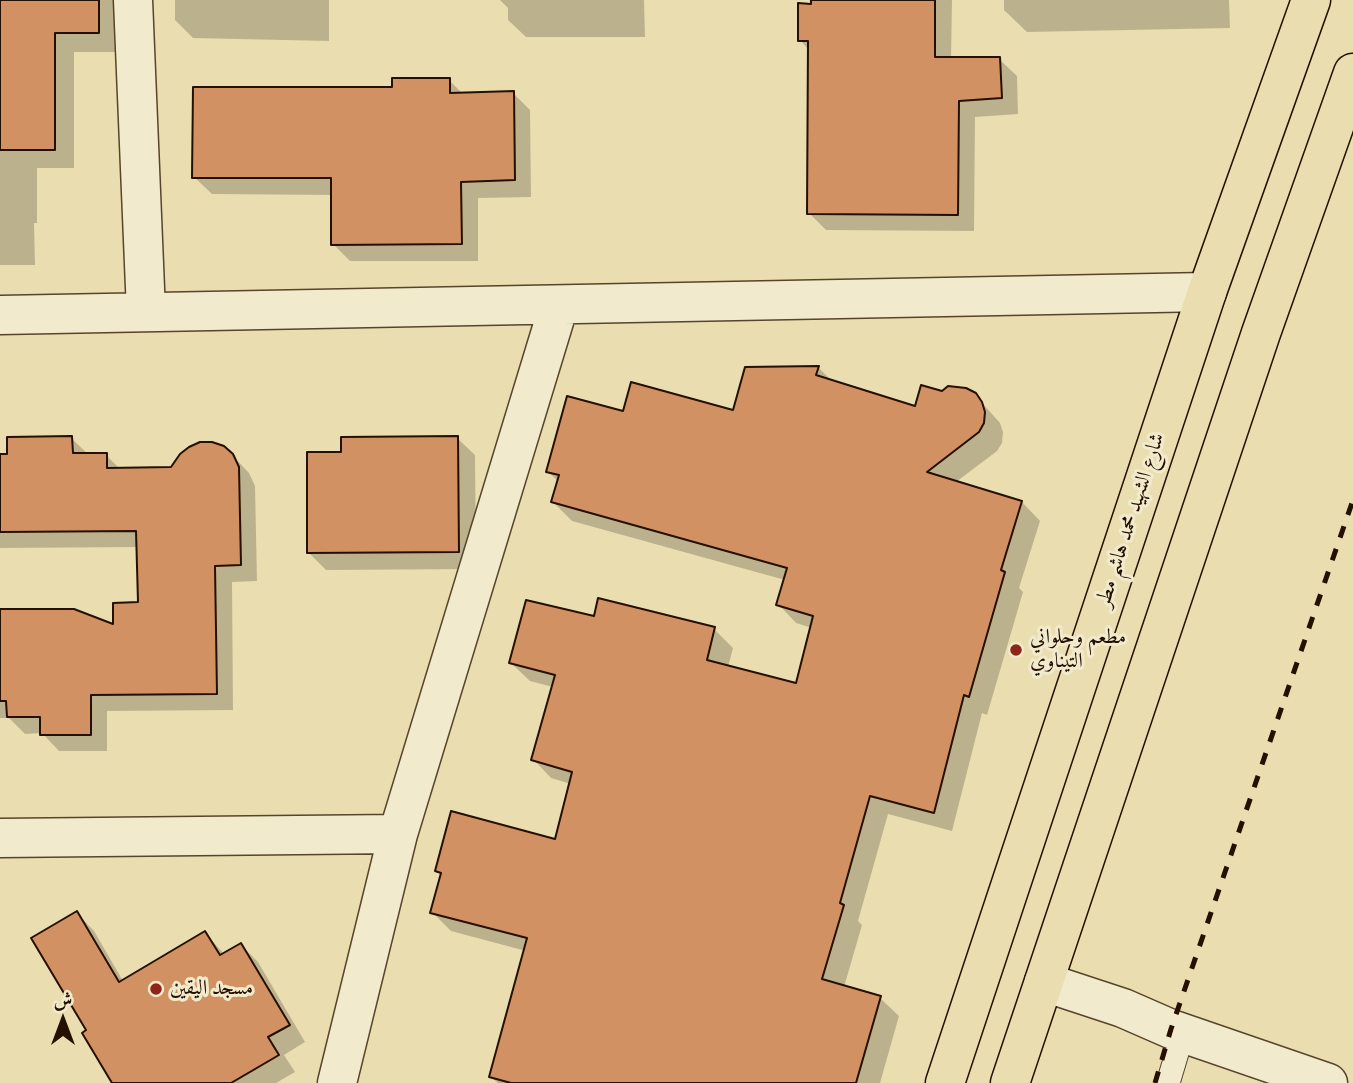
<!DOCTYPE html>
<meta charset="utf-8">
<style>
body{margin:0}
#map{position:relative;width:1353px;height:1083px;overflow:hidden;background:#eadeb0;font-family:"Gentium Book Plus",Amiri,serif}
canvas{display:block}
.north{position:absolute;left:28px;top:985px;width:70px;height:70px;-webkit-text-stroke:5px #f1eacc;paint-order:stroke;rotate:0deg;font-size:19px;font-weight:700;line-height:28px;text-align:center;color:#251000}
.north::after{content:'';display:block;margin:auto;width:24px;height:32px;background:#251000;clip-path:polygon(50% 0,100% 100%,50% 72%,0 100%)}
</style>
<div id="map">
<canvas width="1353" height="1083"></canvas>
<div class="north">ش</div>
</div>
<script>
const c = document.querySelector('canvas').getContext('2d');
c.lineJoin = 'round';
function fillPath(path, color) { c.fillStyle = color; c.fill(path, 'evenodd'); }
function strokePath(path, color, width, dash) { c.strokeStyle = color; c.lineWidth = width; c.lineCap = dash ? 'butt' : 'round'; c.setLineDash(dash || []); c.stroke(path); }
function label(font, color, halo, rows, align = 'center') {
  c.font = font + ' "Gentium Book Plus",Amiri,serif'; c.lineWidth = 6; c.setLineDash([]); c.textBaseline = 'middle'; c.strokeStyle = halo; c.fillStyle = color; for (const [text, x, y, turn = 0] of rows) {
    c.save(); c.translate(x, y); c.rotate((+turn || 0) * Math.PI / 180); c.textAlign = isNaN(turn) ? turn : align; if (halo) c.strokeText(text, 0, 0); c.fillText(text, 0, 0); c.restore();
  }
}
const shadow = new Path2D(`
 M 0,0 L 117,0 L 117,52 L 74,52 L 74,168 L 37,168 L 37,223 L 34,223 L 35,265 L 0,265 Z
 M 175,0 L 329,0 L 329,41 L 193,38 L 175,20 Z
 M 500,0 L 644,0 L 645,37 L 526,37 L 508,20 L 508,8 Z
 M 812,0 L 952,0 L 951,59 L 999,59 L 1017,76 L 1018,114 L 975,117 L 974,231 L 826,230 L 809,213 L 809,50 L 800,40 Z
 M 1004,0 L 1229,0 L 1230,28 L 1027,32 L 1004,10 Z
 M 449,80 L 463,94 L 513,93 L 530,110 L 531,197 L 478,198 L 478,261 L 350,261 L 333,244 L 333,195 L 212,194 L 194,177 L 394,89 Z
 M 818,367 L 833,382 L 917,408 L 943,393 L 975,395 L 1000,423 L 1003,432 L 1002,443 L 997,451 L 956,482 L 1022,502 L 1040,521 L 1019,588 L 1023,592 L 987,715 L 982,713 L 952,831 L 888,814 L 858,921 L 862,925 L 844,987 L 880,998 L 899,1016 L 880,1083 L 498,1083 L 491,1077 L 526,951 L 451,931 L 432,912 L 442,875 L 437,871 L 557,841 L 571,784 L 551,778 L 533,759 L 553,687 L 530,681 L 511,663 L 595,619 L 714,629 L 733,648 L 728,667 L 797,685 L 812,628 L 796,623 L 778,604 L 785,580 L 572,521 L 553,502 L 559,482 L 548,472 L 625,413 L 734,412 Z
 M 71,438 L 89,455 L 106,455 L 120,469 L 172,468 L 232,455 L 249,473 L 255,486 L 257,581 L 232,582 L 233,710 L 107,711 L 107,751 L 59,751 L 42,733 L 25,734 L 9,718 L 0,718 L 0,611 L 115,626 L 140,604 L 138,547 L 0,548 L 0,456 Z
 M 457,438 L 475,455 L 476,569 L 326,570 L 308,552 L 342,454 Z
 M 77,913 L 94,931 L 123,981 L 205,933 L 225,955 L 241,945 L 258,962 L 305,1042 L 284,1055 L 295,1072 L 276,1083 L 114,1083 L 88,1031 Z`);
const building = new Path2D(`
 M 0,0 L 99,0 L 99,33 L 55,33 L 55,150 L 0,150 Z
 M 811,0 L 935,0 L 935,57 L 1000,57 L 1002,98 L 959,101 L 958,215 L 807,214 L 808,41 L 798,41 L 798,3 L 811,4 Z
 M 392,78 L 450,78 L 450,93 L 514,91 L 515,180 L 461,182 L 462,244 L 331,245 L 331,178 L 192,178 L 193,87 L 392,87 Z
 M 819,366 L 816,375 L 915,406 L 921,385 L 942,391 L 948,386 L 966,388 L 976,393 L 982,402 L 985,412 L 984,423 L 979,432 L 927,472 L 1022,501 L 1001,570 L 1005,572 L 969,697 L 964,695 L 934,813 L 870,796 L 840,903 L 844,905 L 822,979 L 881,996 L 856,1083 L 511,1083 L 489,1077 L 527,938 L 430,913 L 441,873 L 435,871 L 451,811 L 555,839 L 572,772 L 531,760 L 555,675 L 509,663 L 526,600 L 594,616 L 598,598 L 715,627 L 707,660 L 796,683 L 813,616 L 776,605 L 787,568 L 551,502 L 559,475 L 546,472 L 567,396 L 623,411 L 631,382 L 733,410 L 745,367 Z
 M 72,436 L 73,453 L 107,453 L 107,468 L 171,467 L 180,454 L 189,447 L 200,442 L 212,442 L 224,446 L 233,454 L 239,467 L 241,565 L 215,566 L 217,694 L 91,695 L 91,735 L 40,735 L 40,717 L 7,717 L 6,701 L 0,701 L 0,609 L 74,609 L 113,624 L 113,603 L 138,602 L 136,531 L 0,532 L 0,454 L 7,454 L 7,437 Z
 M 458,436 L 459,552 L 307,553 L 307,452 L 341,452 L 341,437 Z
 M 77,911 L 119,982 L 205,931 L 220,955 L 241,943 L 290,1025 L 268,1037 L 279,1055 L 231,1083 L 112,1083 L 82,1033 L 86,1030 L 31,938 Z`);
const lane = new Path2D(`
 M 1168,1083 L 1183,1033`);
const street = new Path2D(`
 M 133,0 L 146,312
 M 0,315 L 1207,292
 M 0,838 L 398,834
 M 1044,982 L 1123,1008 L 1171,1029 L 1328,1083
 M 337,1083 L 398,834 L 559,305`);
const primary = new Path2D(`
 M 945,1083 L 1207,292 L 1311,0
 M 1010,1083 L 1261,333 L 1353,73`);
const rail = new Path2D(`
 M 1155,1083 L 1171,1029 L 1353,500`);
const markers = [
 [1016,650,7,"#8f2418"],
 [156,989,7,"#8f2418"]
];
const streetNames = [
 ["شارع الشهيد محمد هاشم مطر",1131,520,-72]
];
const poiNames = [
 ["مطعم وحلواني",1030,638],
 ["التيناوي",1030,662],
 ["مسجد اليقين",170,989]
];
fillPath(shadow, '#0003');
fillPath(building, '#d29163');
strokePath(building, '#251000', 2);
strokePath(lane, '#56442c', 25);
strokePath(street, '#56442c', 41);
strokePath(primary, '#251000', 41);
strokePath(lane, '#f1eacc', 23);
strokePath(street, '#f1eacc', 38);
strokePath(primary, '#eadeb0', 38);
strokePath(rail, '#251000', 5, [12, 12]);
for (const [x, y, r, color] of markers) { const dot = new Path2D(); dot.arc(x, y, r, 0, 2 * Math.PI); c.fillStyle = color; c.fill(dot); strokePath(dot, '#f1eacc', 2.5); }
label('21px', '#251000', '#f1eacc', streetNames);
label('21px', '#251000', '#f1eacc', poiNames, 'left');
</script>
